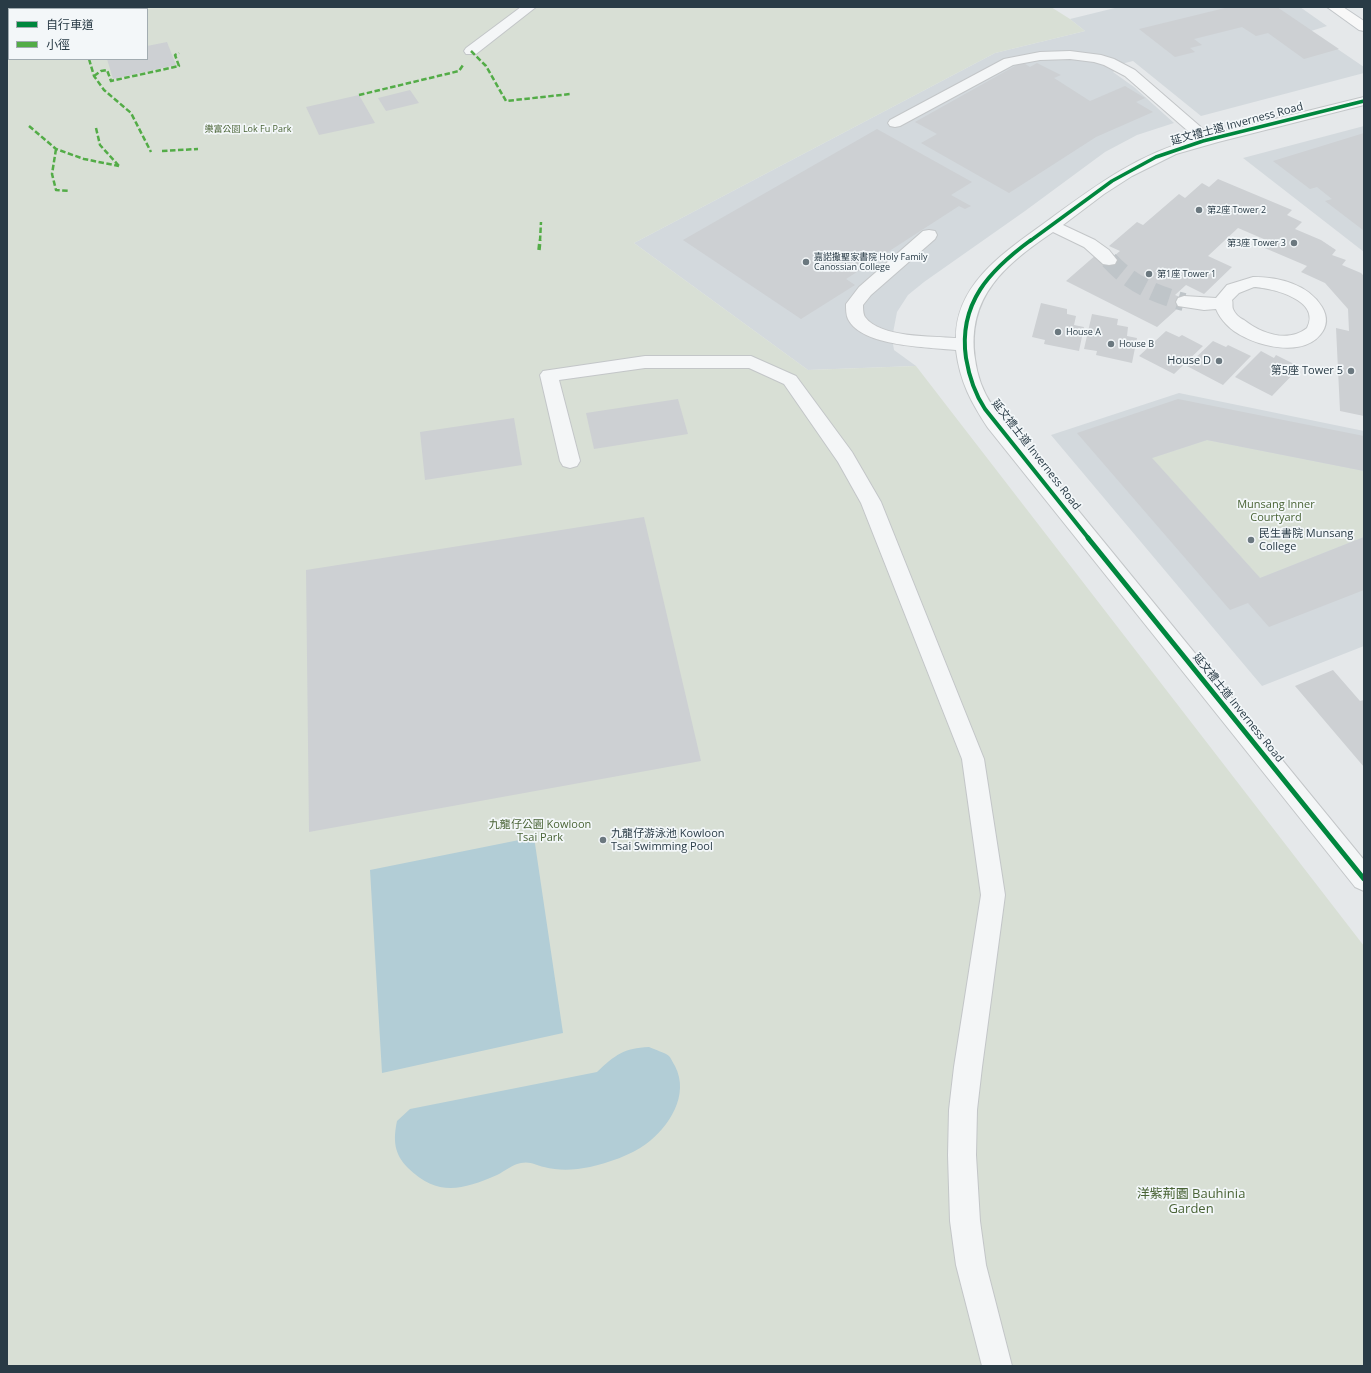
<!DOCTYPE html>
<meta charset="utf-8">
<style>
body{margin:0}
#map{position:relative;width:1371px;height:1373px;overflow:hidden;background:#e5e8ea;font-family:"Open Sans","Noto Sans TC",sans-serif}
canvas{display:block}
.frame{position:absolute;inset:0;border:8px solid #293b46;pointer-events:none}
.legend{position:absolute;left:8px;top:8px;width:140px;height:52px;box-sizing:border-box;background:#f3f7f9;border:1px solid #a2acb1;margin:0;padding:5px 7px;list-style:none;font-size:12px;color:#293b46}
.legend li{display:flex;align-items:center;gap:8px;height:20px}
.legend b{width:20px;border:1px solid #a2acb1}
</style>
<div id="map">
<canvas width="1371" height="1373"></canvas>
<div class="frame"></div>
<ul class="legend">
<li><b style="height:5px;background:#00873e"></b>自行車道</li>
<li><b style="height:5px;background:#53ac47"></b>小徑</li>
</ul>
</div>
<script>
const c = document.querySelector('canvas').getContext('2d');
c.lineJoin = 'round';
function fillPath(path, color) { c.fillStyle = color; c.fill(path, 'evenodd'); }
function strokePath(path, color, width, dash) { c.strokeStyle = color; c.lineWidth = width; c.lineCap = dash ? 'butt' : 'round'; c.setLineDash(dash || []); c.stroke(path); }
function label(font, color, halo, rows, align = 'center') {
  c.font = font + ' "Open Sans","Noto Sans TC",sans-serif'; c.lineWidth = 3.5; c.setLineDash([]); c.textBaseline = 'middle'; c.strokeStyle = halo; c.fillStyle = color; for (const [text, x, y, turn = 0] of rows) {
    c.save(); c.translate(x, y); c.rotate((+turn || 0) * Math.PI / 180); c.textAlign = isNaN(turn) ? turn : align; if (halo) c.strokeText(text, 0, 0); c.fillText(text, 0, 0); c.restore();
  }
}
const built = new Path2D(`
 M 1119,7 L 1300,7 L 1327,26 L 1311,31 L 1364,67 L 1364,73 L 1201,116 L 1133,61 L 1125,63 L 1113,72 L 1134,87 L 1174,123 L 1137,135 L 1105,152 L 1025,211 L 924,282 L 908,295 L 897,312 L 892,338 L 894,350 L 916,366 L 808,370 L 634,243 L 995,53 L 1085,31 L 1070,19 Z
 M 1364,126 L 1364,252 L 1243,158 Z
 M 1179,393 L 1364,431 L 1364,646 L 1262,686 L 1051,435 Z`);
const green = new Path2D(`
 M 7,7 L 1051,7 L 1070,19 L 1085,31 L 995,53 L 634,243 L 808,370 L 916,366 L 1364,946 L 1364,1366 L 7,1366 ZM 9,9 L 147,9 L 147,59 L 9,59 Z
 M 1207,440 L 1364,471 L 1364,537 L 1260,578 L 1152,458 Z`);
const water = new Path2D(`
 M 534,837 L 563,1033 L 382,1073 L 370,870 Z
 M 649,1047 C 655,1050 664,1052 669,1056 C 671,1058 673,1063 675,1066 C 690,1095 669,1127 646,1144 C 631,1155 608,1163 590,1167 C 575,1170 559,1171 544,1167 C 536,1165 530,1161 521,1163 C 513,1164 505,1171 497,1175 C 462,1190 438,1197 408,1168 C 394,1154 393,1140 397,1121 L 410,1109 L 597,1072 C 615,1055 624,1048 649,1047 Z`);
const building = new Path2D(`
 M 1229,7 L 1277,7 L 1339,49 L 1304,59 L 1268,33 L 1256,36 L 1242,27 L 1194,39 L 1202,45 L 1190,48 L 1195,52 L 1175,57 L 1139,29 Z
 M 167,42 L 176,65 L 113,79 L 107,59 L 147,59 L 147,46 Z
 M 1022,62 L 1030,67 L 1037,63 L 1061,75 L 1054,78 L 1090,101 L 1125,86 L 1145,98 L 1136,102 L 1153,112 L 1096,137 L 1009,193 L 921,143 L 937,134 L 915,122 Z
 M 410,90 L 419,103 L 386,111 L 378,98 Z
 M 359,95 L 375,123 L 319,135 L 306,107 Z
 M 877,129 L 972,182 L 951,195 L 971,206 L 965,209 L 959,206 L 846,279 L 855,285 L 801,319 L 683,240 Z
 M 1364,133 L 1364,230 L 1363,230 L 1325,201 L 1332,199 L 1317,187 L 1310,189 L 1273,161 Z
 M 1218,179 L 1292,210 L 1287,215 L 1302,222 L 1295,229 L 1321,240 L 1336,250 L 1332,255 L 1346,260 L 1342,265 L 1361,273 L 1364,276 L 1364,416 L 1340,411 L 1336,328 L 1349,331 L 1348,309 L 1325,283 L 1301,272 L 1307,266 L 1260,246 L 1266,240 L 1238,228 L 1208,256 L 1232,267 L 1204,294 L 1186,285 L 1175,295 L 1187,300 L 1157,327 L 1066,281 L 1097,254 L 1109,260 L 1120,251 L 1109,246 L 1137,222 L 1143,225 L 1179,194 L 1185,198 L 1202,183 L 1209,187 Z
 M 1041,303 L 1067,309 L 1067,314 L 1076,316 L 1074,325 L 1084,327 L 1079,351 L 1044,344 L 1045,340 L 1032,337 Z
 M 1092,314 L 1118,319 L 1117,325 L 1128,327 L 1127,336 L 1137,338 L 1132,363 L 1096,355 L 1097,351 L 1084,349 Z
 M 1166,331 L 1179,337 L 1182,335 L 1203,346 L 1174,374 L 1139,356 Z
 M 1213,341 L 1226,347 L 1228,345 L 1251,356 L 1223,385 L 1187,366 Z
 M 1261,351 L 1274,358 L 1276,355 L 1300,367 L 1272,396 L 1235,377 Z
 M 678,399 L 688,434 L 594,449 L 586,413 Z
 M 1178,399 L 1364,436 L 1364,471 L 1207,440 L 1152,458 L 1260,578 L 1364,537 L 1364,590 L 1269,627 L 1248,603 L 1230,610 L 1077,433 Z
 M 514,418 L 522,465 L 425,480 L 420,432 Z
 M 644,517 L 701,761 L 309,832 L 306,570 Z
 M 1333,670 L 1360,701 L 1364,700 L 1364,767 L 1295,686 Z`);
const minorTunnel = new Path2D(`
 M 1109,260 C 1130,283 1154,294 1184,302`);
const minor = new Path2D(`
 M 521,7 L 536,7 L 476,54 L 466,54 L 464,51 L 466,48 Z
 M 1070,51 L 1101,55 L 1114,59 L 1135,70 L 1210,135 L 1364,97 L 1364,105 L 1218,142 L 1176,154 L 1132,176 L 1104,194 L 1063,225 L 1095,240 L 1109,250 L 1117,260 L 1115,264 L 1109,265 L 1103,264 L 1084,247 L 1053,232 C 1006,264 966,296 975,359 C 977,375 983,392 992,405 L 1364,860 L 1364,891 L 1355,887 L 988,428 C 971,402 960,382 956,350 C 928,347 862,347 848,319 C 846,315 846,309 846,304 L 859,287 L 923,231 L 929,230 L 935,231 L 937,235 L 935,239 L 871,295 L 863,305 C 863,308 863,314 865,317 C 880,338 932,336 956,338 C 956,279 1013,247 1054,216 C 1102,181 1138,155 1196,138 L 1125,76 L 1104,65 L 1094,62 L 1070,59 L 1040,60 L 1013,65 L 900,126 L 895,127 L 890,126 L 888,123 L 890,120 L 1004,59 L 1040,52 Z
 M 1253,277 C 1279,277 1308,284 1322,307 C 1328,317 1327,327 1320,335 C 1300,360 1244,344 1226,324 C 1222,320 1218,314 1216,309 L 1204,310 L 1178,306 L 1176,302 L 1178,298 L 1184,296 L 1216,298 L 1227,285 ZM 1254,287 C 1272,288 1322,300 1307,328 C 1288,343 1262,334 1244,320 C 1240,318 1235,314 1233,309 C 1232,307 1233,302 1232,300 L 1239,293 Z
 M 645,356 L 751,356 L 796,376 L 852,452 L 881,502 L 984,759 L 1005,895 L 982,1067 L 977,1110 L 976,1155 L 980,1221 L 986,1265 L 1012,1366 L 982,1366 L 956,1265 L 950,1221 L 948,1155 L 949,1110 L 954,1067 L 981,895 L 962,759 L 861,503 L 838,462 L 784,384 L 749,368 L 645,368 L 559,380 L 580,461 L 577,466 L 570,468 L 563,466 L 560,461 L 540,375 L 543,371 Z`);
const major = new Path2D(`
 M 1327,7 L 1343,7 L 1364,21 L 1364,31 L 1359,30 Z`);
const quietFar1 = new Path2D(`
 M 115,9 L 116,7
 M 471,51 L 486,66 L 506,101 L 570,94
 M 89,59 L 94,76 L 104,90 L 131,113 L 151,152
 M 94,76 L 101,71 L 107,70 L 111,81 L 179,66 L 175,55 L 179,53
 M 359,95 L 459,71 L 463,65
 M 29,126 L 56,149 L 84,159 L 119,166
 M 96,128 L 100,145 L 119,166
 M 56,149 L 52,174 L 56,190 L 70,191
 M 162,151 L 198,149
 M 540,241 L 541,222`);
const quiet = new Path2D(`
 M 539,250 L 540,240`);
const cyclewayFar2 = new Path2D(`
 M 1030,241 L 1112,181 L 1156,157 L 1203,141 L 1364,101`);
const cyclewayFar1 = new Path2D(`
 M 1031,240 C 990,270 958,303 966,358 C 969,376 975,394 985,409 L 1089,539`);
const cycleway = new Path2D(`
 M 1088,538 L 1364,879`);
const markers = [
 [1199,210,4,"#6b787f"],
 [1294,243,4,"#6b787f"],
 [806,262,4,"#6b787f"],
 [1149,274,4,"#6b787f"],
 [1058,332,4,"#6b787f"],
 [1111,344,4,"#6b787f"],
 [1219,361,4,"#6b787f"],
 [1351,371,4,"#6b787f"],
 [1251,540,4,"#6b787f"],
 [603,840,4,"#6b787f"]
];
const farParknames = [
 ["樂富公園 Lok Fu Park",248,129]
];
const farPoinames = [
 ["第2座 Tower 2",1207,210],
 ["第3座 Tower 3",1286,243,"right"],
 ["嘉諾撒聖家書院 Holy Family",814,257],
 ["Canossian College",814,267],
 ["第1座 Tower 1",1157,274],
 ["House A",1066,332],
 ["House B",1119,344]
];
const streetNames = [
 ["延文禮士道 Inverness Road",1237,124,-15],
 ["延文禮士道 Inverness Road",1036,455,52],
 ["延文禮士道 Inverness Road",1238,708,51]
];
const poiNames = [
 ["House D",1211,361],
 ["第5座 Tower 5",1343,371],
 ["民生書院 Munsang",1259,534,"left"],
 ["College",1259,547,"left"],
 ["九龍仔游泳池 Kowloon",611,834,"left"],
 ["Tsai Swimming Pool",611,847,"left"]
];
const parkNames = [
 ["Munsang Inner",1276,505],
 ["Courtyard",1276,518],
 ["九龍仔公園 Kowloon",540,825],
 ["Tsai Park",540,838]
];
const nearParknames = [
 ["洋紫荊園 Bauhinia",1191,1194],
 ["Garden",1191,1209]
];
fillPath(built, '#d3d9dd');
fillPath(green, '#d8dfd5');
fillPath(water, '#b2cdd6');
fillPath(building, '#cdd0d3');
strokePath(minorTunnel, '#bfc5c9', 18, [18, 9]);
strokePath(minor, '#c3c6c8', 2);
strokePath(major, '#c1c5c8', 2);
fillPath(minor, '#f4f6f7');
fillPath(major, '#f8f8f8');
strokePath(quietFar1, '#53ac47', 2.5, [5.5, 2.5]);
strokePath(quiet, '#53ac47', 3.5, [6, 3.5]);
strokePath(cyclewayFar2, '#00873e', 3.5);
strokePath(cyclewayFar1, '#00873e', 4);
strokePath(cycleway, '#00873e', 5);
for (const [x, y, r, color] of markers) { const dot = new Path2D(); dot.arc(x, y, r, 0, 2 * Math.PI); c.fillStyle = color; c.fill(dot); strokePath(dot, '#f3f7f9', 1.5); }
label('9px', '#496335', '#f3f7f9', farParknames);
label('9px', '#293b46', '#f3f7f9', farPoinames, 'left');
label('11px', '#293b46', '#f3f7f9', streetNames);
label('11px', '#293b46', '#f3f7f9', poiNames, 'right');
label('11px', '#496335', '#f3f7f9', parkNames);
label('13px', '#496335', '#f3f7f9', nearParknames);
</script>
